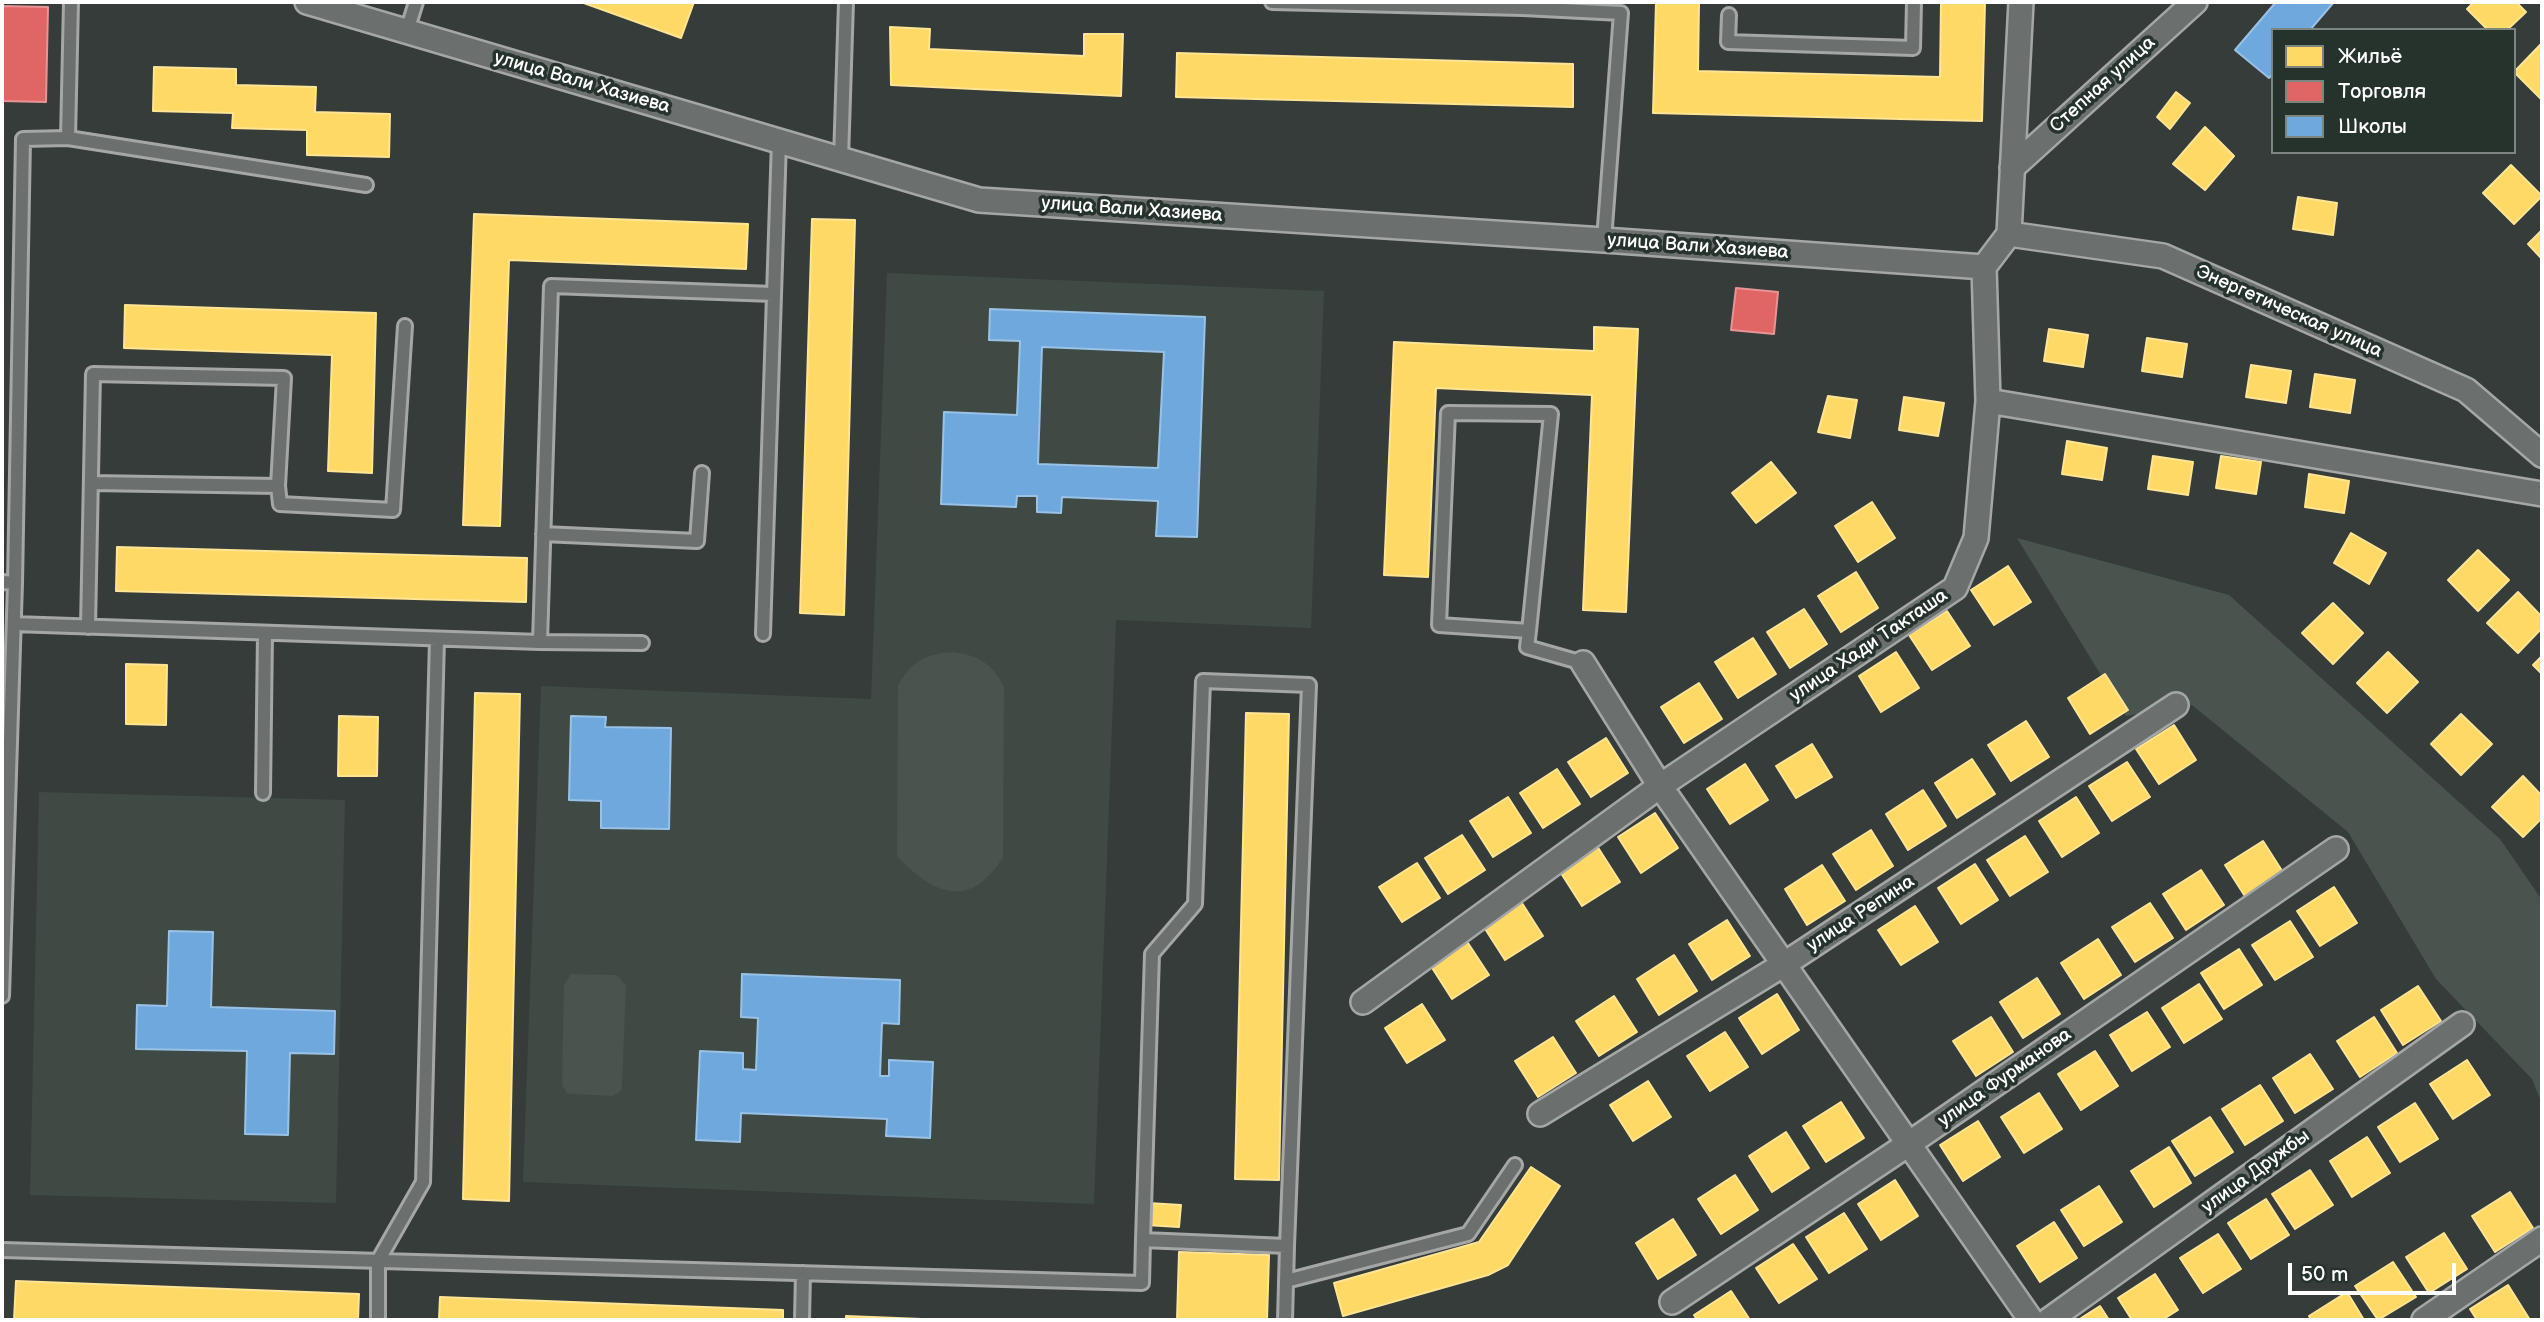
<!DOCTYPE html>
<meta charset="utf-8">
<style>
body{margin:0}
#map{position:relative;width:2544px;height:1322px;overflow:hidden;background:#363c39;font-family:"Balsamiq Sans",sans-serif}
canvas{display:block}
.frame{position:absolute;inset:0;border:4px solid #fff;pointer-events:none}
.legend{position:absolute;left:2271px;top:28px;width:245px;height:126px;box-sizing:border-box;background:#26332d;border:2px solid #7d8581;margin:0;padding:9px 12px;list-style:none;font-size:21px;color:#fff}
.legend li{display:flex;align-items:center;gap:14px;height:35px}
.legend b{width:35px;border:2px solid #7d8581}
.scale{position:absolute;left:2288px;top:1263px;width:168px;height:32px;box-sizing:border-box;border:4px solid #fff;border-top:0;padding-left:9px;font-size:21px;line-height:24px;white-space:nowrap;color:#fff;-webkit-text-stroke:5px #26332d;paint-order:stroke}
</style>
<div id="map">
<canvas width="2544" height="1322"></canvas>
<div class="frame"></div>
<ul class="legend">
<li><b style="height:19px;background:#ffd966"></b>Жильё</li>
<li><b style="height:19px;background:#e06666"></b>Торговля</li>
<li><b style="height:19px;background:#6fa8dc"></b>Школы</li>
</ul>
<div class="scale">50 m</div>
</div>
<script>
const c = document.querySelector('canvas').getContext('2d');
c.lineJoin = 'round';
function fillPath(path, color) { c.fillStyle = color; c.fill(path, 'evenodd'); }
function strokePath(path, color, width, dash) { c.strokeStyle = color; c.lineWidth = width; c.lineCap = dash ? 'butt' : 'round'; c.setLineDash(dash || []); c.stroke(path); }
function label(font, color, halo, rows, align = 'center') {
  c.font = font + ' "Balsamiq Sans",sans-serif'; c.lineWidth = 7; c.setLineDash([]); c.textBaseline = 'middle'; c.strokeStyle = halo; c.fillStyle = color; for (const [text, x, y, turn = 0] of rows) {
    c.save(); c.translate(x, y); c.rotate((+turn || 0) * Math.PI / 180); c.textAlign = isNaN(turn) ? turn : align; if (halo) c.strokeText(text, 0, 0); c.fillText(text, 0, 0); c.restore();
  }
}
const built = new Path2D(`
 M 887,273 L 1324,291 L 1311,628 L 1116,620 L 1094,1204 L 523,1182 L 541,686 L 871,699 Z
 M 39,792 L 345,800 L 336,1203 L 30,1195 Z`);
const green = new Path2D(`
 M 2017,538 L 2229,595 L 2500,839 L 2542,900 L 2542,1104 L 2532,1079 L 2436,979 L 2348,832 L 2192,705 L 2126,716 Z
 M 953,652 C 978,655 993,664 1004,687 L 1003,857 C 971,910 933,895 897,856 L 898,686 C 911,661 925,654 953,652 Z
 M 571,974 L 615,975 L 619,977 L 626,986 L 622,1084 L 621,1091 L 613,1096 L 572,1094 L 567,1093 L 562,1085 L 564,985 Z`);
const homes = new Path2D(`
 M 581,2 L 694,2 L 681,38 Z
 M 1656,2 L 1699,2 L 1698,71 L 1940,77 L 1941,2 L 1985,2 L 1982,121 L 1653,113 Z
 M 2474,2 L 2516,2 L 2526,12 L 2507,30 L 2488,30 L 2467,9 Z
 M 890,27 L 930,29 L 929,49 L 1084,56 L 1084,34 L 1123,34 L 1121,96 L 891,85 Z
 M 2542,43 L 2542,100 L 2514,72 Z
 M 1177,53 L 1573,64 L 1573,107 L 1176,97 Z
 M 154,67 L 236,69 L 236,85 L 316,87 L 315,112 L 390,114 L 389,157 L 307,155 L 307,130 L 232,128 L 233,113 L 153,111 Z
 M 2176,92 L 2190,103 L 2170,129 L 2157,117 Z
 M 2205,127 L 2234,156 L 2205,190 L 2173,164 Z
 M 2511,165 L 2542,196 L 2514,224 L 2483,193 Z
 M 2298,197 L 2337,203 L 2333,235 L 2293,229 Z
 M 474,214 L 748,224 L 746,269 L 509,260 L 500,526 L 463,525 Z
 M 812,219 L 855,220 L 844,615 L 800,613 Z
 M 2542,230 L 2542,259 L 2528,244 Z
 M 125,305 L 376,313 L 372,473 L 328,471 L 332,355 L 124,348 Z
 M 1594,327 L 1638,329 L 1626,612 L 1583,610 L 1592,395 L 1436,388 L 1428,577 L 1384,575 L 1394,342 L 1594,351 Z
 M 2049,329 L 2088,335 L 2083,367 L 2044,361 Z
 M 2147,338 L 2187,344 L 2182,377 L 2142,371 Z
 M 2251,365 L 2291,371 L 2286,403 L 2246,397 Z
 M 2315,374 L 2355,380 L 2350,413 L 2310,407 Z
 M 1828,396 L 1857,400 L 1850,438 L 1818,432 Z
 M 1904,397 L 1944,403 L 1938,436 L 1899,430 Z
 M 2067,441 L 2107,448 L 2102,480 L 2062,474 Z
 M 2153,456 L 2193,462 L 2188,495 L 2148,489 Z
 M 2221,456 L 2261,462 L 2256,494 L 2216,488 Z
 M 1771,462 L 1796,493 L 1756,523 L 1732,493 Z
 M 2309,474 L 2349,481 L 2344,513 L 2305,507 Z
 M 1872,502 L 1895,538 L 1858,562 L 1835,526 Z
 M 2351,533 L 2386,553 L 2369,584 L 2334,563 Z
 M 117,547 L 527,558 L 526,602 L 116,591 Z
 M 2478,550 L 2509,580 L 2478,611 L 2448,580 Z
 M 2008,566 L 2031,602 L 1994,625 L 1971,590 Z
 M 1856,572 L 1878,608 L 1841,632 L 1818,596 Z
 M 2518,592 L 2542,617 L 2542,628 L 2518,653 L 2487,623 Z
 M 2333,603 L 2363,633 L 2333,664 L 2302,633 Z
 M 1804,609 L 1827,644 L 1790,668 L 1767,632 Z
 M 1947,611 L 1970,646 L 1932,670 L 1909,635 Z
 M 1753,638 L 1776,674 L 1738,698 L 1715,662 Z
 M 1896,652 L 1919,688 L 1881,712 L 1859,676 Z
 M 2388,652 L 2418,682 L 2387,713 L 2357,683 Z
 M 2542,656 L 2542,674 L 2533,665 Z
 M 126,664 L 167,665 L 166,725 L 126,724 Z
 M 2105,674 L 2128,710 L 2090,734 L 2068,698 Z
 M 1699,683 L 1722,719 L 1684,743 L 1661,707 Z
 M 475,693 L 520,694 L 509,1201 L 463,1199 Z
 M 1246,713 L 1289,714 L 1279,1180 L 1235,1179 Z
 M 2461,714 L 2492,744 L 2461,775 L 2431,744 Z
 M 339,716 L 378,717 L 377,776 L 338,776 Z
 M 2026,721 L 2049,757 L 2011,781 L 1988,745 Z
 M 2174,725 L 2196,760 L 2159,784 L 2136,749 Z
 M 1606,738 L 1628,773 L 1591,797 L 1568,762 Z
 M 1812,744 L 1832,777 L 1796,798 L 1776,766 Z
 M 1972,759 L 1995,794 L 1957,818 L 1935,783 Z
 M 2127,762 L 2150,797 L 2112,821 L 2089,786 Z
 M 1745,764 L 1768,800 L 1730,824 L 1707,789 Z
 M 1557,769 L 1580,804 L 1543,828 L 1520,793 Z
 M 2523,776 L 2542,796 L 2542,818 L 2523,837 L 2492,807 Z
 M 1923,790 L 1946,826 L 1908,850 L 1886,814 Z
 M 1508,797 L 1531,833 L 1493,857 L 1470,821 Z
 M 2076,797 L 2099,833 L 2062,857 L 2039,821 Z
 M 1655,813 L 1678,848 L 1641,873 L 1618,837 Z
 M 1871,830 L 1893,866 L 1856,890 L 1833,854 Z
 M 1462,835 L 1485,870 L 1448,894 L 1425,858 Z
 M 2025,836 L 2048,872 L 2010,896 L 1987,860 Z
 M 2263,841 L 2286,877 L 2248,901 L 2225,865 Z
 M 1597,846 L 1620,882 L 1582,906 L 1559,870 Z
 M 1417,863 L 1440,898 L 1402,922 L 1379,887 Z
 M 1975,864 L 1998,900 L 1961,924 L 1938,888 Z
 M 1822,865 L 1845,901 L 1807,925 L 1785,889 Z
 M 2201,870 L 2224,905 L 2186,930 L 2163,894 Z
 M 2334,887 L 2357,923 L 2320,946 L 2297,911 Z
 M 1520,900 L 1543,936 L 1505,960 L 1482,924 Z
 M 2150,903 L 2173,938 L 2135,962 L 2112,927 Z
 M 1915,906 L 1938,942 L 1901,965 L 1878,930 Z
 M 1727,920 L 1750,956 L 1712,980 L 1689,944 Z
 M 2290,921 L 2313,957 L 2275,980 L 2252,945 Z
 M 2098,939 L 2121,975 L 2084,999 L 2061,963 Z
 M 1466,940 L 1489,975 L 1452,999 L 1429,963 Z
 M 2239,949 L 2262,985 L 2224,1009 L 2201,973 Z
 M 1674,955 L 1697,991 L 1659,1015 L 1637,979 Z
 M 2037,978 L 2060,1014 L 2023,1038 L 2000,1002 Z
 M 2199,984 L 2222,1019 L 2184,1043 L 2162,1008 Z
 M 2418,986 L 2441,1021 L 2403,1045 L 2381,1010 Z
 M 1777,994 L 1799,1030 L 1762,1054 L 1739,1018 Z
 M 1614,996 L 1637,1032 L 1599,1056 L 1576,1021 Z
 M 1422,1004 L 1445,1040 L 1407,1063 L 1385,1028 Z
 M 2147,1012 L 2170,1047 L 2132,1071 L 2110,1035 Z
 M 1991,1017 L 2013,1052 L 1976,1076 L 1953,1041 Z
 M 2374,1017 L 2397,1053 L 2360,1077 L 2337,1041 Z
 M 1725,1032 L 1748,1067 L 1710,1091 L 1687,1056 Z
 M 1553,1037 L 1576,1073 L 1538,1097 L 1515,1061 Z
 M 2095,1051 L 2118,1086 L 2081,1110 L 2058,1074 Z
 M 2310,1054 L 2333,1089 L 2295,1113 L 2273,1078 Z
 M 2467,1060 L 2490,1095 L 2453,1119 L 2430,1084 Z
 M 1648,1081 L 1671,1117 L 1633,1141 L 1610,1105 Z
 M 2260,1085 L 2283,1121 L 2245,1145 L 2222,1109 Z
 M 2039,1093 L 2062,1129 L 2024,1153 L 2001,1117 Z
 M 1841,1102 L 1864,1138 L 1826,1162 L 1803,1126 Z
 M 2415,1103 L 2438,1139 L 2400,1162 L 2378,1127 Z
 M 2210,1117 L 2233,1152 L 2195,1176 L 2172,1141 Z
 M 1978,1121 L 2000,1157 L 1963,1181 L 1940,1145 Z
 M 1786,1132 L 1809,1168 L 1772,1192 L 1749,1156 Z
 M 2367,1137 L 2390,1173 L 2352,1197 L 2330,1161 Z
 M 2169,1147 L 2191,1183 L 2154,1207 L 2131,1171 Z
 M 1531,1167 L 1560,1186 L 1508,1265 L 1488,1275 L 1343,1316 L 1334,1283 L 1479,1242 Z
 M 2310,1170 L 2333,1205 L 2295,1229 L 2272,1194 Z
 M 1735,1175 L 1758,1210 L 1721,1234 L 1698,1199 Z
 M 1895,1180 L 1918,1216 L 1881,1240 L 1858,1204 Z
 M 2099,1186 L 2122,1222 L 2084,1246 L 2061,1210 Z
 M 2510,1192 L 2533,1228 L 2495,1252 L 2472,1216 Z
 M 2266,1199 L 2289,1235 L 2251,1259 L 2228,1223 Z
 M 1148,1203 L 1181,1205 L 1179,1227 L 1146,1225 Z
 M 1844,1213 L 1867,1249 L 1829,1273 L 1806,1237 Z
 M 1673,1219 L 1696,1255 L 1658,1279 L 1636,1243 Z
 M 2054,1222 L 2077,1258 L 2040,1282 L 2017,1246 Z
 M 2444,1233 L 2467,1269 L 2429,1293 L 2406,1257 Z
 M 2218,1234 L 2241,1269 L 2203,1293 L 2180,1258 Z
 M 1793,1244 L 1817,1279 L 1779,1303 L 1756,1268 Z
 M 1179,1252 L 1269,1255 L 1267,1320 L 1177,1320 Z
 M 2393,1262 L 2416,1297 L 2378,1320 L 2355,1286 Z
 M 2155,1274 L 2178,1310 L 2162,1320 L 2132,1320 L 2118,1298 Z
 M 16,1281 L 359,1294 L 358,1320 L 14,1320 Z
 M 2508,1285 L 2530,1320 L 2477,1320 L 2470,1309 Z
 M 1731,1291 L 1750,1320 L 1697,1320 L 1694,1315 Z
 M 2347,1292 L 2364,1320 L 2311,1320 L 2309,1316 Z
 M 440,1297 L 783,1310 L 783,1320 L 439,1320 Z
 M 2100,1306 L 2109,1320 L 2078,1320 Z
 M 846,1316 L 947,1320 L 846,1320 Z`);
const shops = new Path2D(`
 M 2,6 L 48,7 L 46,102 L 2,101 Z
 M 1736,288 L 1778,292 L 1774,334 L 1731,330 Z`);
const schools = new Path2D(`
 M 2276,2 L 2334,2 L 2310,30 L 2273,30 L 2273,74 L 2269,78 L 2235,50 Z
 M 990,309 L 1205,317 L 1197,537 L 1156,536 L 1158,501 L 1062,497 L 1061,513 L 1037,512 L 1037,496 L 1017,496 L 1016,507 L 941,504 L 944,412 L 1017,415 L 1020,341 L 989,340 ZM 1042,347 L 1164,352 L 1158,468 L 1038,464 Z
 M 571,716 L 606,717 L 605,727 L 671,728 L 669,829 L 601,828 L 601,801 L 569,800 Z
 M 169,931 L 213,932 L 211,1007 L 335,1011 L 334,1054 L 290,1053 L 288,1135 L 245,1134 L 247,1051 L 136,1049 L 137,1005 L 167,1006 Z
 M 742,974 L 900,980 L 899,1024 L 882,1023 L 880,1076 L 889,1076 L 889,1060 L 933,1062 L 930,1138 L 886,1136 L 887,1119 L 741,1113 L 740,1142 L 696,1140 L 700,1051 L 743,1053 L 743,1069 L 756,1070 L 758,1018 L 741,1017 Z`);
const lane = new Path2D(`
 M 1272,2 L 1523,8 L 1621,13 L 1604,240
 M 1729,15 L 1728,42 L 1913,48 L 1914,2
 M 407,31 L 416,2
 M 68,138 L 366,185
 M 841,159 L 846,2
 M 91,483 L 278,486
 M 543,534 L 697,541 L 702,473
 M 2,582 L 15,583 L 2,996
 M 15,583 L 23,139 L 68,138 L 71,2
 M 14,624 L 540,642 L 551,286 L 774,294
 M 88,627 L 93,374 L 284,378 L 278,486 L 280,504 L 393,510 L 405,326
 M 1529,631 L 1439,625 L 1448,413 L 1551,414 L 1529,631 L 1527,647 L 1583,663
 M 763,634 L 779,141
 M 540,642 L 642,643
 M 263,793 L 265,633
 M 2,1250 L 1142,1283 L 1143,1240
 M 1286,1281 L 1468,1234 L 1515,1165
 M 378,1320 L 378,1261 L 423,1182 L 437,639
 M 802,1320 L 803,1273
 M 1285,1320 L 1287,1246 L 1309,685 L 1203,681 L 1195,904 L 1152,954 L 1143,1240 L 1287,1246`);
const street = new Path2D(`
 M 307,2 L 979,200 L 1604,240 L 1984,267
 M 2012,168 L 2195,2
 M 2009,234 L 2163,256 L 2466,390 L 2542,455
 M 1988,401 L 2542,494
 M 1583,663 L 1660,786 L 2031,1320
 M 1363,1002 L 1660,786 L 1955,588 L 1976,538 L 1988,401 L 1984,267 L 2009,234 L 2021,2
 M 1540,1114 L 1786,963 L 2176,705
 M 1672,1302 L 1910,1143 L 2336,849
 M 2049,1320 L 2462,1024
 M 2424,1320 L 2542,1239`);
const streetNames = [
 ["улица Вали Хазиева",582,83,16],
 ["Степная улица",2103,85,-42],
 ["улица Вали Хазиева",1132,210,4],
 ["улица Вали Хазиева",1698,247,4],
 ["Энергетическая улица",2289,312,24],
 ["улица Хади Такташа",1869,646,-34],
 ["улица Репина",1861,914,-33],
 ["улица Фурманова",2005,1078,-35],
 ["улица Дружбы",2256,1172,-36]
];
fillPath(built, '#3f4a45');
fillPath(green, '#4a544f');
fillPath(homes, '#ffd966');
strokePath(homes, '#ffe494', 2);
fillPath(shops, '#e06666');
strokePath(shops, '#e99494', 2);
fillPath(schools, '#6fa8dc');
strokePath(schools, '#9ac2e6', 2);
strokePath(lane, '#a5a7a6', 18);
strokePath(street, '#a5a7a6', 28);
strokePath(lane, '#6b6f6d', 12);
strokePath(street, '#6b6f6d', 23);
label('19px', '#fff', '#26332d', streetNames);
</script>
